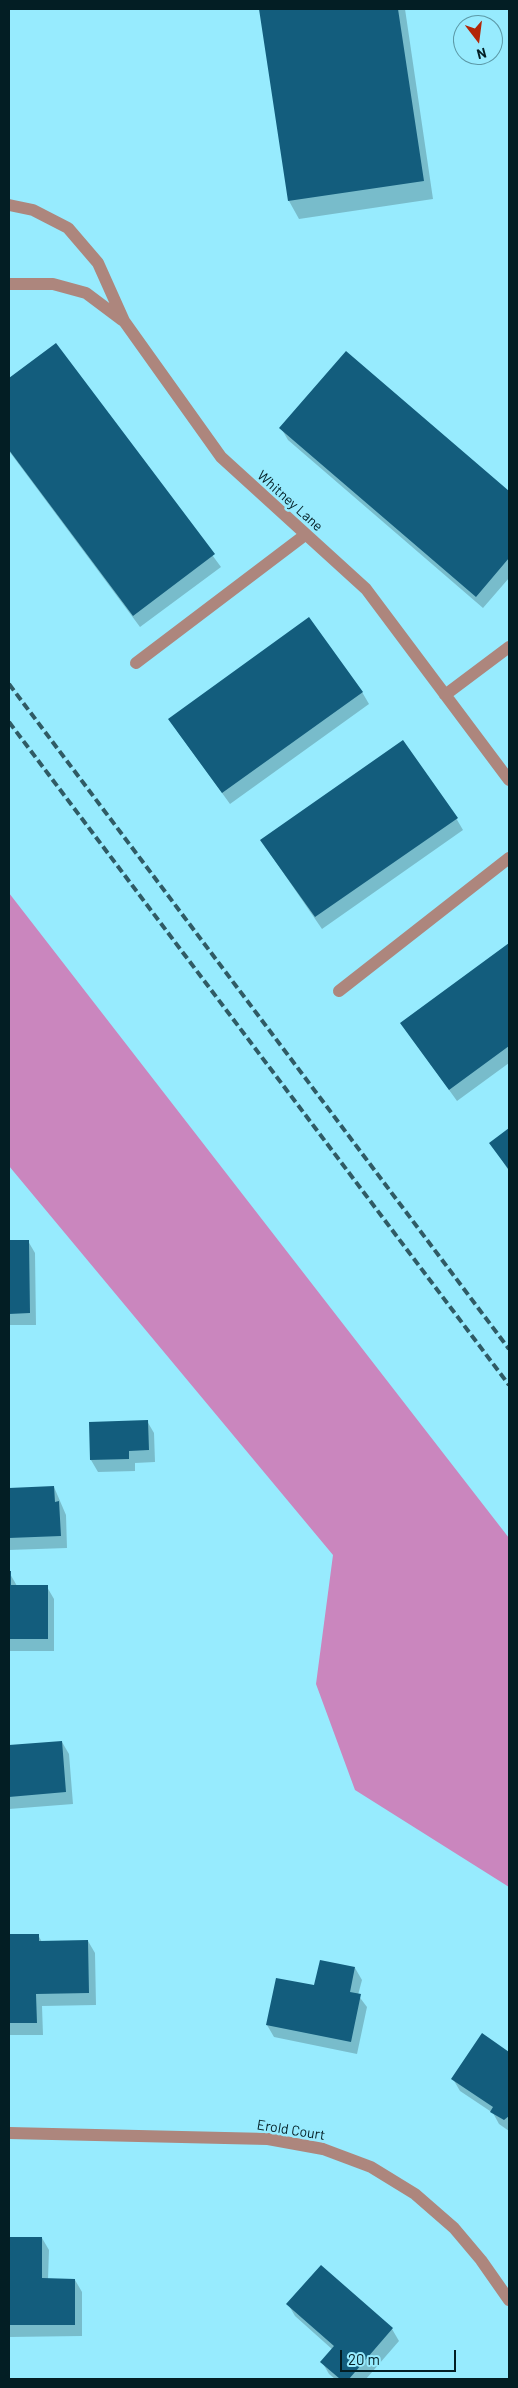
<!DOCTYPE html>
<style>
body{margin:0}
#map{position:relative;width:518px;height:2388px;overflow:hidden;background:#97ebfe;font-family:Barlow,sans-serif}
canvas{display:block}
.frame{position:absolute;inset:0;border:10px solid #031e24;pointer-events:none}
.north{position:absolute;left:453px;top:15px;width:50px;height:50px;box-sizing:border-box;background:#97ebfe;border:1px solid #5c99a7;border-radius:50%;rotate:165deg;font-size:14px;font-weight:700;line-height:20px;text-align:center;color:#031e24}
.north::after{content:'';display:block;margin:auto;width:18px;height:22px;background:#b22607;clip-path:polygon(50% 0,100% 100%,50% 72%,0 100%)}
.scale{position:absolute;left:340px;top:2350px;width:116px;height:22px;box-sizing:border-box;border:2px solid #031e24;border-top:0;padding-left:6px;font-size:15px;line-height:18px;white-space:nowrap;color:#031e24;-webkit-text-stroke:4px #97ebfe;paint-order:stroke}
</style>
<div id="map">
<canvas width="518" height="2388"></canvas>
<div class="frame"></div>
<div class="north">N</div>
<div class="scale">20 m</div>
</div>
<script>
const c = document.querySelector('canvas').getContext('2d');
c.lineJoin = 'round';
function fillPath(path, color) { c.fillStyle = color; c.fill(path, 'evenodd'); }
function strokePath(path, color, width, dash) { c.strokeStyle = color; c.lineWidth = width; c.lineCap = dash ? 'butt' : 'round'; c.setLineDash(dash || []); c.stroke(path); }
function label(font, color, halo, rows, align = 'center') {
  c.font = font + ' Barlow,sans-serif'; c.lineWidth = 5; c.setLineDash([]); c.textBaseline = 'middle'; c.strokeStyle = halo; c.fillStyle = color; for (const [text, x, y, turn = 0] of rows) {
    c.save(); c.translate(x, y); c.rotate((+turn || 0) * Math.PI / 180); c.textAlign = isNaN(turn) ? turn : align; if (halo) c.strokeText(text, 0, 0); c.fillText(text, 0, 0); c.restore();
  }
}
const forest = new Path2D(`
 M 9,893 L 509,1538 L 509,1887 L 355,1790 L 316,1684 L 333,1555 L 9,1166 Z`);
const shadow = new Path2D(`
 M 261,9 L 405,9 L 433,199 L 299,219 L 289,201 Z
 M 56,344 L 221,567 L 140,627 L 9,451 L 9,380 Z
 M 346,352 L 509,493 L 509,578 L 483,608 L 288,440 L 281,428 Z
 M 362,692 L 369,704 L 230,804 L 177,731 Z
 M 456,818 L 463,830 L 322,929 L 269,852 Z
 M 509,945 L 509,1063 L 457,1101 L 401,1023 Z
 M 509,1130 L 509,1171 L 491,1143 Z
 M 9,1241 L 28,1241 L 35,1253 L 36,1325 L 9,1325 Z
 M 147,1421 L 154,1433 L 155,1462 L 135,1463 L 135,1471 L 98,1472 L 91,1460 Z
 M 54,1487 L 66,1515 L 67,1548 L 9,1550 L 9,1489 Z
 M 9,1572 L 17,1586 L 47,1587 L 54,1599 L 54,1651 L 9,1651 Z
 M 62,1742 L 69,1754 L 73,1804 L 9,1809 L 9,1746 Z
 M 9,1935 L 38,1935 L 42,1942 L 88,1941 L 95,1953 L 96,2005 L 42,2006 L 43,2035 L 9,2035 Z
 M 355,1968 L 362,1980 L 358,1995 L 367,2007 L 357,2054 L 274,2037 L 267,2025 L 315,1987 Z
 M 482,2035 L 509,2053 L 509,2131 L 499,2124 L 493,2113 L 460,2091 L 453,2079 Z
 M 9,2238 L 42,2238 L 49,2250 L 48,2279 L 75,2280 L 82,2292 L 82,2336 L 9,2337 Z
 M 321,2267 L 392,2329 L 399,2341 L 366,2379 L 335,2379 L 329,2374 L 322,2362 L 333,2350 L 295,2316 L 288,2304 Z`);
const building = new Path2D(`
 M 259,9 L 398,9 L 424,181 L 288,201 Z
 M 56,343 L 215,554 L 133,616 L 9,450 L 9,378 Z
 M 346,351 L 509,491 L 509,558 L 476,597 L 279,428 Z
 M 309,617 L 363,692 L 222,793 L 168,719 Z
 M 403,740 L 458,818 L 315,917 L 260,840 Z
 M 509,943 L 509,1046 L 449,1090 L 400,1023 Z
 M 509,1128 L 509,1170 L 489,1143 Z
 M 9,1240 L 29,1240 L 30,1313 L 9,1314 Z
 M 148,1420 L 149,1450 L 129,1451 L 129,1459 L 90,1460 L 89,1422 Z
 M 54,1486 L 55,1502 L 59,1501 L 61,1536 L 9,1538 L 9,1488 Z
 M 9,1571 L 11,1571 L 11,1585 L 48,1585 L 48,1639 L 9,1639 Z
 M 62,1741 L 66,1792 L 9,1797 L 9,1745 Z
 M 9,1934 L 39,1934 L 39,1941 L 88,1940 L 89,1993 L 36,1994 L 37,2023 L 9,2023 Z
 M 320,1960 L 355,1967 L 350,1992 L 361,1994 L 351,2042 L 266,2025 L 276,1978 L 314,1985 Z
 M 482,2033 L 509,2052 L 509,2116 L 504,2120 L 490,2112 L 493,2107 L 451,2079 Z
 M 9,2237 L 42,2237 L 42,2278 L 75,2279 L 75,2325 L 9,2325 Z
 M 321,2265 L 393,2328 L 349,2379 L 340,2379 L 320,2362 L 334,2346 L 286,2304 Z`);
const lane = new Path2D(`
 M 136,663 L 305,535
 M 339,991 L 509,858`);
const street = new Path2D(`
 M 9,205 L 33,210 L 68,228 L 98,263 L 124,321 L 221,457 L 366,589 L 509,780
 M 9,284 L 53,284 L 86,293 L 122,320
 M 445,695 L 509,647
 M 9,2133 L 268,2139 L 323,2149 L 371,2167 L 415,2194 L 454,2228 L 481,2260 L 509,2300`);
const rail = new Path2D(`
 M 9,684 L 509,1349
 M 9,722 L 509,1385`);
const streetNames = [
 ["Whitney Lane",290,501,42],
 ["Erold Court",291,2130,9]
];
fillPath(forest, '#ca86be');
fillPath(shadow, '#0003');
fillPath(building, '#135d7d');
strokePath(lane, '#ad867d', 12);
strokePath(street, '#ad867d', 12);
strokePath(rail, '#2f5b65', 4, [8, 4]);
label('14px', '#031e24', '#97ebfe', streetNames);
</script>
